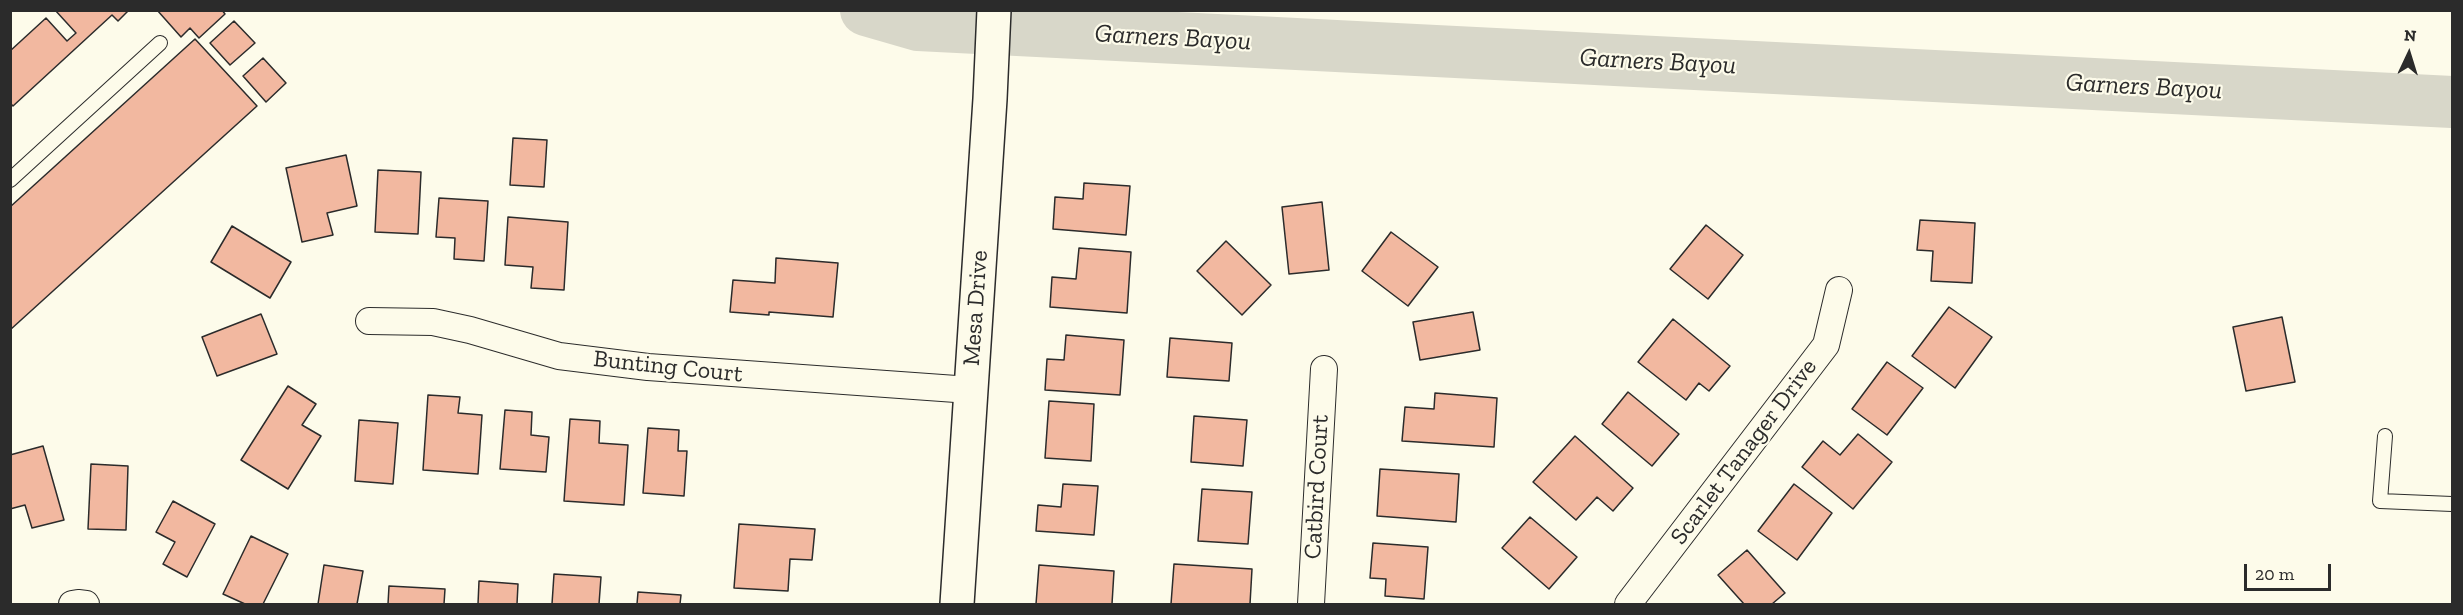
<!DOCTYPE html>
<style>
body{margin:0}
#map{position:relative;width:2463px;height:615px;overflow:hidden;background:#fdfbea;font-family:"Zilla Slab",serif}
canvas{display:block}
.frame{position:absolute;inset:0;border:12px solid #2b2b2b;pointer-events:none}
.north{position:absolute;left:2379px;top:24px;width:60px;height:60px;-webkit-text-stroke:4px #fdfbea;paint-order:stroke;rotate:4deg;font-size:16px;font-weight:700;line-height:24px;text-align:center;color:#2b2b2b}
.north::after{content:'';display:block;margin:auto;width:21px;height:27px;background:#2b2b2b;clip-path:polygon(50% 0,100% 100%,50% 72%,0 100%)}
.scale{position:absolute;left:2244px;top:564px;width:87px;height:27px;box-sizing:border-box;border:3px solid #2b2b2b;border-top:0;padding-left:8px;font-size:18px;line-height:21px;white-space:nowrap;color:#2b2b2b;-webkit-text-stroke:4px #fdfbea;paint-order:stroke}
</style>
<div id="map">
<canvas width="2463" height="615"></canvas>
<div class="frame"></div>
<div class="north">N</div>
<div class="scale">20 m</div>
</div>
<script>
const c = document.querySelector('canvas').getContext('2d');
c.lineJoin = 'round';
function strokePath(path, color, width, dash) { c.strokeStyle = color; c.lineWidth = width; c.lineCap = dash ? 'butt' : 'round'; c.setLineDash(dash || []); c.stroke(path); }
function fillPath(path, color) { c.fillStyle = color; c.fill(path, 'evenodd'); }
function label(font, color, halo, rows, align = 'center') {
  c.font = font + ' "Zilla Slab",serif'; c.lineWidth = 4.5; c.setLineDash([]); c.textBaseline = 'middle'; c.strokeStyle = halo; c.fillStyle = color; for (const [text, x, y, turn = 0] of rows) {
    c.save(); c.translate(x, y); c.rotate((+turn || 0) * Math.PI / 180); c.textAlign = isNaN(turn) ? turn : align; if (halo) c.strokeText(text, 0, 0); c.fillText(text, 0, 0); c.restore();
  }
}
const river = new Path2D(`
 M 866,10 L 918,25 L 2452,102`);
const building = new Path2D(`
 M 55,10 L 129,10 L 118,21 L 112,15 L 13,106 L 10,103 L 10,51 L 46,18 L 67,41 L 76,33 Z
 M 157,10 L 222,10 L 225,14 L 199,38 L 190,28 L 181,37 Z
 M 234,21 L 255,43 L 230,65 L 210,43 Z
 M 195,39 L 257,106 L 10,330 L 10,207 Z
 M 263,58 L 286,83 L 266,102 L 243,76 Z
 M 513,138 L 547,140 L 544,187 L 510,185 Z
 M 346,155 L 357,206 L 327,213 L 333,235 L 302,242 L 286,168 Z
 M 378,170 L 421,172 L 418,234 L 375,232 Z
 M 1084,183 L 1130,186 L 1126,235 L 1053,229 L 1055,197 L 1083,199 Z
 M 439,198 L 488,201 L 484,261 L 454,259 L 455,238 L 436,237 Z
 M 1322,202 L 1329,270 L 1289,274 L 1282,207 Z
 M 508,217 L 568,222 L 564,290 L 531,288 L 533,267 L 505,265 Z
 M 1920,220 L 1975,223 L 1972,283 L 1931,281 L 1933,251 L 1917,250 Z
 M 1706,225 L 1743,255 L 1708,299 L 1670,269 Z
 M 232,226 L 291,262 L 270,298 L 211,262 Z
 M 1391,232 L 1438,267 L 1408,306 L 1362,271 Z
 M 1226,241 L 1271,285 L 1242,315 L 1197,271 Z
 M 1079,248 L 1131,252 L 1127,313 L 1050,307 L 1052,277 L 1076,279 Z
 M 776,258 L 838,263 L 833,317 L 769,312 L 769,315 L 730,312 L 733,280 L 775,283 Z
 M 1949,307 L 1992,337 L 1955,388 L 1912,356 Z
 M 1473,312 L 1480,350 L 1420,360 L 1413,322 Z
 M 261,314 L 277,354 L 217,376 L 202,337 Z
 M 2282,317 L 2295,382 L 2246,391 L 2233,327 Z
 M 1673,319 L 1730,366 L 1709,391 L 1699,383 L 1686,400 L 1638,362 Z
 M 1066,335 L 1124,340 L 1120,395 L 1045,390 L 1047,359 L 1064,360 Z
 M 1170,338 L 1232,343 L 1229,381 L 1167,377 Z
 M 1887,362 L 1923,388 L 1887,435 L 1852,409 Z
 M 288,386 L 316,404 L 302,425 L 321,436 L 288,489 L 241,460 Z
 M 1628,392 L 1679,434 L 1652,466 L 1602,424 Z
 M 1435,393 L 1497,398 L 1494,447 L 1402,441 L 1405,407 L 1434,409 Z
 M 428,395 L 460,397 L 458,413 L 482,415 L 478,474 L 423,470 Z
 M 1049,401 L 1094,404 L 1091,461 L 1045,458 Z
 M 505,410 L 532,412 L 531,435 L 549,437 L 546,472 L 500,469 Z
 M 1194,416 L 1247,420 L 1243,466 L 1191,462 Z
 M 570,419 L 600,421 L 599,443 L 628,445 L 624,505 L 564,501 Z
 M 359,420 L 398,423 L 393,484 L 355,481 Z
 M 648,428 L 679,430 L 678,451 L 687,451 L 684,496 L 643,493 Z
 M 1858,434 L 1892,462 L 1853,509 L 1802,467 L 1823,441 L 1840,455 Z
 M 1575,436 L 1633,488 L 1613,511 L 1597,497 L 1576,520 L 1533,482 Z
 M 43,446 L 64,520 L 32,528 L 25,505 L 10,509 L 10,455 Z
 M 91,464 L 128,466 L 126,530 L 88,529 Z
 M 1380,469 L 1459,474 L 1456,522 L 1377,516 Z
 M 1063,484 L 1098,486 L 1094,535 L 1036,531 L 1038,505 L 1061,507 Z
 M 1794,484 L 1832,513 L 1797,560 L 1758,531 Z
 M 1202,489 L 1252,492 L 1248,544 L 1198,541 Z
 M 173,501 L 215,524 L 187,577 L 163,564 L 175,542 L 156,532 Z
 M 1530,517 L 1577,557 L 1549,589 L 1502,548 Z
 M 739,524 L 815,529 L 812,560 L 790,559 L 788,591 L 734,588 Z
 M 251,536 L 288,554 L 263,604 L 245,604 L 223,594 Z
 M 1373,543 L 1428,547 L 1424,599 L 1385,596 L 1386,579 L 1370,578 Z
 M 1747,550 L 1785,593 L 1772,604 L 1744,604 L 1718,575 Z
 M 1174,564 L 1252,569 L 1250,604 L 1171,604 Z
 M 324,565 L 363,571 L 357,604 L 318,604 Z
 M 1039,565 L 1114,571 L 1112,604 L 1036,604 Z
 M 554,574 L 601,577 L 599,604 L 552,604 Z
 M 479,581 L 518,584 L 517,604 L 478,604 Z
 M 389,586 L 445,589 L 444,604 L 388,604 Z
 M 638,592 L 681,595 L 680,604 L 637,604 Z`);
const service = new Path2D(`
 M 10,180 L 160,43
 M 2385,436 L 2380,501 L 2452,504`);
const minor = new Path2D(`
 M 369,321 L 433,322 L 470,330 L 559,356 L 648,367 L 970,390
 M 72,604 L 78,603 L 86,604
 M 1311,604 L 1324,369
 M 1628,604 L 1826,345 L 1839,290`);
const tertiary = new Path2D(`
 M 957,604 L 990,99 L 994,10`);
const streetNames = [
 ["Mesa Drive",976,308,-86],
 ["Bunting Court",668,367,6],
 ["Scarlet Tanager Drive",1744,452,-53],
 ["Catbird Court",1317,487,-87]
];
const waterNames = [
 ["Garners Bayou",1173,38,3],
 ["Garners Bayou",1658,62,3],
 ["Garners Bayou",2144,87,3]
];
strokePath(river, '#d8d7c9', 52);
fillPath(building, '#f2b8a0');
strokePath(building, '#2b2b2b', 1.5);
strokePath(service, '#2b2b2b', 16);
strokePath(minor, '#2b2b2b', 28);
strokePath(tertiary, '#2b2b2b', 36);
strokePath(service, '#fdfbea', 14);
strokePath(minor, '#fdfbea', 26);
strokePath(tertiary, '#fdfbea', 33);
label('24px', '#2b2b2b', '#fdfbea', streetNames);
label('italic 26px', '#2b2b2b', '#fdfbea', waterNames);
</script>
